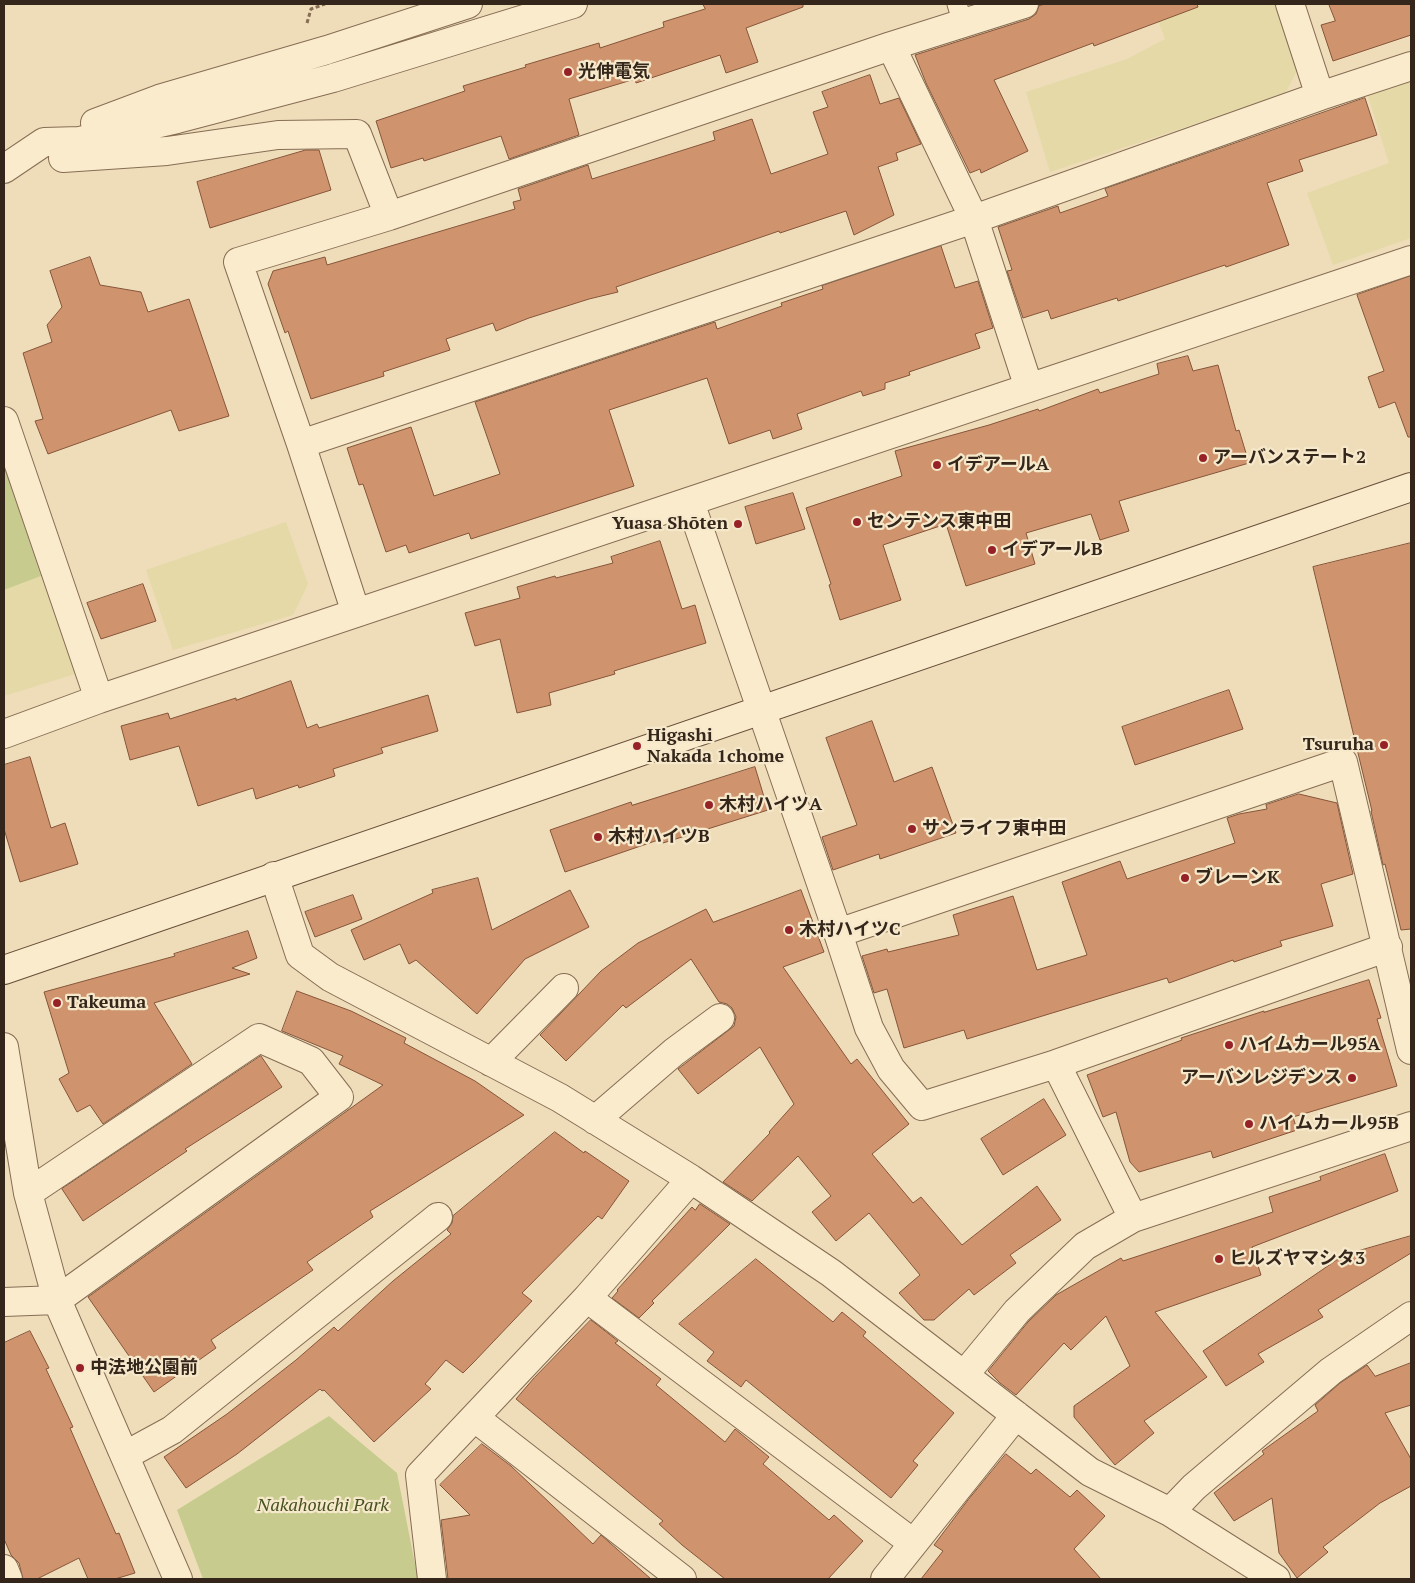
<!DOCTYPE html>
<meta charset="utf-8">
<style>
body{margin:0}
#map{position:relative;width:1415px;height:1583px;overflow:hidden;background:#efddba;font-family:"PT Serif",serif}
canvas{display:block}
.frame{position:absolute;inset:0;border:5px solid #34261a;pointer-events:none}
</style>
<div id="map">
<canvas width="1415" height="1583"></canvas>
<div class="frame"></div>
</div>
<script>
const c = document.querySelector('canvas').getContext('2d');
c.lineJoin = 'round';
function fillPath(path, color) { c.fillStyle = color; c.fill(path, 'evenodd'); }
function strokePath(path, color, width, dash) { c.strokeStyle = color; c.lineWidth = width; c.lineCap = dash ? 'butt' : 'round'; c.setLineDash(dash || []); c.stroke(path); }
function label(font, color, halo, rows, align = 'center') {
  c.font = font + ' "PT Serif","Noto Sans JP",serif'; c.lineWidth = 4.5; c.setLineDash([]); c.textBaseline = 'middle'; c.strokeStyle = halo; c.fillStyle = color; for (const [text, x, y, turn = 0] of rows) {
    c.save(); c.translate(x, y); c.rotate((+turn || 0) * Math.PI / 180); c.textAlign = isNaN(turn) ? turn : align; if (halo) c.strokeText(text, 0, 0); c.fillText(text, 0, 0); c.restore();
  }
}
const farmland = new Path2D(`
 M 1152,4 L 1276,4 L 1298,69 L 1285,94 L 1050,172 L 1026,92 L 1127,59 L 1165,39 Z
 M 1411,78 L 1411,238 L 1333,265 L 1307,193 L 1389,163 L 1367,93 Z
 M 286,522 L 308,584 L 293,615 L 173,650 L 146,570 Z
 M 41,576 L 75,674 L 4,696 L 4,590 Z`);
const green = new Path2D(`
 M 4,466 L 41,576 L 4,590 Z
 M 329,1416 L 397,1473 L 418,1579 L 203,1579 L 177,1510 Z`);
const building = new Path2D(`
 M 703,4 L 803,4 L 803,7 L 746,28 L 758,62 L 726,73 L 720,55 L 636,83 L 635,79 L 569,99 L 579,135 L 509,159 L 501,136 L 424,161 L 423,158 L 391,168 L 376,121 L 465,91 L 463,86 L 526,67 L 525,65 L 599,43 L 600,48 L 664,27 L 663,22 L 705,9 Z
 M 1046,4 L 1197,4 L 1198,7 L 1094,46 L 1093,43 L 994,80 L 1028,151 L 981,173 L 980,169 L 970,173 L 926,83 L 915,55 L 1029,19 L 1036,14 L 1039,6 Z
 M 1329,4 L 1411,4 L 1411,35 L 1333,61 L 1321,25 L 1335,21 Z
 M 870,75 L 880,104 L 899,98 L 921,144 L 896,153 L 898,160 L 878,167 L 894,215 L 854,235 L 846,211 L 780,233 L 779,231 L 616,287 L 618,292 L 589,299 L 529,318 L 496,331 L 493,323 L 446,339 L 450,350 L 383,372 L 384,376 L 311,399 L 288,331 L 285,333 L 268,284 L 273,271 L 325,257 L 327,265 L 515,209 L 513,202 L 521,200 L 518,189 L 588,165 L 592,179 L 715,140 L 713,132 L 752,119 L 771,174 L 828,154 L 813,112 L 828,107 L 822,92 Z
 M 1365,98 L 1377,135 L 1299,160 L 1303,171 L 1267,183 L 1289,245 L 1226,267 L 1225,265 L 1118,301 L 1117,298 L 1051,319 L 1048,310 L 1023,318 L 1007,271 L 1012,270 L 998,227 L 1058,206 L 1060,213 L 1108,196 L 1105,189 Z
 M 306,150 L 319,150 L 331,190 L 210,228 L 197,182 Z
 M 941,246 L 955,288 L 978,281 L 993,328 L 975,334 L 980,348 L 909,372 L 910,375 L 885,383 L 885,389 L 863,396 L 861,391 L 797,414 L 802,429 L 773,439 L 770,430 L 729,444 L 707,378 L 609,410 L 634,486 L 471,539 L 469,533 L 409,553 L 406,545 L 386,552 L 363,484 L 359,485 L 347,448 L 411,427 L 434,496 L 500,474 L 475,402 L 715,322 L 717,329 L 782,306 L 781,303 L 823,289 L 822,286 Z
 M 90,257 L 100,285 L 141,292 L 148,312 L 189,299 L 229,416 L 179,431 L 171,410 L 48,454 L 35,421 L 43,419 L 23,353 L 52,342 L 47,325 L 62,307 L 50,271 Z
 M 1411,276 L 1411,437 L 1408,437 L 1395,402 L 1379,408 L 1368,377 L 1384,371 L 1357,295 Z
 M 1188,356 L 1193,371 L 1218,365 L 1236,431 L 1239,430 L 1249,463 L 1119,501 L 1129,531 L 1100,540 L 1091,514 L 1026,533 L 1035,564 L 966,586 L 946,524 L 883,545 L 901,600 L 840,620 L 829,585 L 831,584 L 806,508 L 902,476 L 895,451 L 989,425 L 1038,409 L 1039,411 L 1098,389 L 1100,393 L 1159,374 L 1157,364 Z
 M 793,493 L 805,529 L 756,544 L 745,507 Z
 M 660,541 L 682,609 L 695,605 L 706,643 L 614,671 L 615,674 L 549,693 L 551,705 L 517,713 L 500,639 L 475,646 L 465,613 L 520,598 L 517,587 L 555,576 L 556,578 L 613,563 L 611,557 Z
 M 1411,543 L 1411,929 L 1401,930 L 1385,864 L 1383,865 L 1371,811 L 1372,811 L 1313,567 Z
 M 143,584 L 156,621 L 101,639 L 87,603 Z
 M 291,681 L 307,728 L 317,724 L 319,728 L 428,695 L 438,731 L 381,748 L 383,753 L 333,769 L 335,776 L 299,788 L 298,785 L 256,799 L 253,788 L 198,806 L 179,746 L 130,760 L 121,726 L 168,713 L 170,719 L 236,698 L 236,700 Z
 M 1229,690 L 1243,729 L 1135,765 L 1122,727 Z
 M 872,721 L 894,782 L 932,767 L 956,833 L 880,859 L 879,854 L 833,870 L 822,837 L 857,825 L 826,738 Z
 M 30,757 L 51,828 L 65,823 L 78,864 L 20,882 L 4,829 L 4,765 Z
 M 755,767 L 768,810 L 663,843 L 661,839 L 565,872 L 550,830 L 631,802 L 632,805 Z
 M 1299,794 L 1337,803 L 1353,874 L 1321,884 L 1333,926 L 1280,941 L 1282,946 L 1234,962 L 1233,960 L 1169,983 L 1167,978 L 967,1039 L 964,1030 L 904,1048 L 887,989 L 874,993 L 862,956 L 887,949 L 888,952 L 959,935 L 953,915 L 1013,896 L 1037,970 L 1087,955 L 1062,882 L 1120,861 L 1127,879 L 1235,843 L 1227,818 L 1239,814 L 1267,809 L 1266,805 Z
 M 478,878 L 492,930 L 570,890 L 589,927 L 525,959 L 477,1014 L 416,960 L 409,964 L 400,944 L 364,960 L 351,930 L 433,893 L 432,890 Z
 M 801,890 L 824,952 L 783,967 L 851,1064 L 857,1059 L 909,1124 L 872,1154 L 913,1203 L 921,1197 L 962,1245 L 1037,1186 L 1061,1220 L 1010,1255 L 1016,1263 L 974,1295 L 969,1289 L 934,1320 L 924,1320 L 899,1293 L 920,1275 L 869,1213 L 836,1241 L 812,1212 L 831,1196 L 798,1156 L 752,1201 L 723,1182 L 770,1133 L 769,1132 L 794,1104 L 760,1047 L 698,1094 L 678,1069 L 734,1026 L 736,1017 L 732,1008 L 727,1004 L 719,1002 L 691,959 L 626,1008 L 623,1005 L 566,1061 L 540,1035 L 601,971 L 638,943 L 706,909 L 713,922 Z
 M 353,895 L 362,919 L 315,937 L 305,912 Z
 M 248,931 L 257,958 L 232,968 L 250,974 L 154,1003 L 192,1064 L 103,1124 L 90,1105 L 77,1112 L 59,1079 L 69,1073 L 44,992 L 175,956 L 174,954 Z
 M 1369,980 L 1381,1018 L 1377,1019 L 1397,1086 L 1293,1117 L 1297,1130 L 1213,1158 L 1211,1151 L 1139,1172 L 1130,1162 L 1116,1112 L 1103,1117 L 1087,1075 L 1182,1040 L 1181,1038 L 1264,1011 L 1264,1012 Z
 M 297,991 L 351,1011 L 406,1038 L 404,1043 L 475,1081 L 524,1115 L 370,1211 L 373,1217 L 307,1262 L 313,1270 L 211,1340 L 216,1348 L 154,1392 L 88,1297 L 383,1085 L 339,1064 L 343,1056 L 282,1031 Z
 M 261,1056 L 282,1087 L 185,1149 L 187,1151 L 83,1221 L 62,1189 Z
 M 1044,1099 L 1066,1135 L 1003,1175 L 981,1139 Z
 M 555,1132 L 584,1153 L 585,1151 L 629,1181 L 602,1219 L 598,1216 L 522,1293 L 532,1301 L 473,1363 L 463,1373 L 446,1360 L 425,1384 L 431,1389 L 374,1442 L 324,1390 L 322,1391 L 320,1389 L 237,1454 L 186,1488 L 164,1457 L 227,1414 L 296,1360 L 334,1327 L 338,1331 L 393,1281 L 451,1234 L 447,1230 L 452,1223 L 453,1216 Z
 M 1385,1154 L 1398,1191 L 1252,1247 L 1261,1275 L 1155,1312 L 1207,1377 L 1144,1421 L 1154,1433 L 1115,1465 L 1074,1417 L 1074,1406 L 1130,1366 L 1106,1316 L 1071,1350 L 1064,1343 L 1016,1395 L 1000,1383 L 988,1371 L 1028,1322 L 1056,1295 L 1121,1258 L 1123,1261 L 1273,1212 L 1269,1197 L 1321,1180 L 1320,1177 Z
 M 700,1204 L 730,1224 L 652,1301 L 654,1303 L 639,1318 L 612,1298 L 618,1291 L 617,1290 L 692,1207 L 695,1210 Z
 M 1411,1236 L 1411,1253 L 1318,1310 L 1323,1317 L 1258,1354 L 1264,1362 L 1226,1386 L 1203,1351 L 1344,1255 Z
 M 756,1259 L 833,1322 L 842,1312 L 866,1332 L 863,1336 L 954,1413 L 913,1461 L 918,1465 L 891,1498 L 746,1380 L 741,1387 L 707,1361 L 714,1352 L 679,1324 Z
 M 591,1320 L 618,1341 L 615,1343 L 661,1379 L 656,1385 L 725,1442 L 735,1429 L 769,1457 L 763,1464 L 829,1520 L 834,1515 L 863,1541 L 828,1579 L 725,1579 L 682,1545 L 659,1524 L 663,1521 L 516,1399 L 534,1378 Z
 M 30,1331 L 49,1368 L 46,1369 L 73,1427 L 70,1428 L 116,1534 L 119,1533 L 135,1573 L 115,1579 L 88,1579 L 79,1558 L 37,1579 L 23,1579 L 19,1563 L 11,1555 L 4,1539 L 4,1343 Z
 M 1411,1363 L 1411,1405 L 1385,1413 L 1411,1459 L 1411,1486 L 1380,1503 L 1323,1547 L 1328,1552 L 1297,1578 L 1279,1553 L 1272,1498 L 1234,1521 L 1214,1493 L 1264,1454 L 1262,1451 L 1318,1411 L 1315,1405 L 1340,1383 L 1367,1365 L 1375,1376 Z
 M 482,1444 L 511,1466 L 593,1544 L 601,1535 L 651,1579 L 448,1579 L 441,1520 L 470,1515 L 440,1485 Z
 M 1006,1454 L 1031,1474 L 1036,1469 L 1070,1497 L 1077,1490 L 1105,1516 L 1074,1549 L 1101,1579 L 921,1579 L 943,1551 L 934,1545 L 968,1500 Z`);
const path = new Path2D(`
 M 307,23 L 311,9 L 325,4`);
const lane = new Path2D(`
 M 957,4 L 963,24`);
const street = new Path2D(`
 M 1290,4 L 1320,96
 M 891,46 L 1024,4
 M 95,123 L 159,99 L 327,50 L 468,4
 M 63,158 L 167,151 L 278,135 L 357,134 L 389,216
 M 4,169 L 44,142 L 80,141 L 177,119 L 333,78 L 573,4
 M 4,421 L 99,699
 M 301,444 L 974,219 L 1320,96 L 1411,66
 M 690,502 L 838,933 L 869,1028 L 891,1069 L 922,1106 L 1056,1064 L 1388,947
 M 356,613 L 301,444 L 238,262 L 389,216 L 891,46 L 974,219 L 1029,388
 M 4,734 L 99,699 L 1411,260
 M 274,876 L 300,955 L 330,977 L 560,1098 L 691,1179 L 831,1273 L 1090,1472 L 1170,1512 L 1276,1579
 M 838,933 L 1343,762 L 1411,1050
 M 4,1047 L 28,1193 L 57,1300 L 178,1579
 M 491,1062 L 564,988
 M 1056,1064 L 1133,1218
 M 595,1120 L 674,1052 L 720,1018
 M 587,1298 L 913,1543
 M 4,1302 L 57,1300 L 339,1097 L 311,1061 L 259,1038 L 28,1193
 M 964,1375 L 1017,1311 L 1085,1246 L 1133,1218 L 1411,1126
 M 475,1418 L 682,1579
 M 126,1455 L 172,1430 L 438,1217
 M 1170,1512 L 1194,1487 L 1331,1371 L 1411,1316
 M 4,1569 L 8,1579
 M 432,1579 L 420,1475 L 587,1298 L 691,1179
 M 885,1579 L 1016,1415`);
const secondary = new Path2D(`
 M 4,970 L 1411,487`);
const markers = [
 [568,72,5,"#962227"],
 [1203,458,5,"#962227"],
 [937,465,5,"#962227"],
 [857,522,5,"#962227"],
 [738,524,5,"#962227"],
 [992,550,5,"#962227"],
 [1384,745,5,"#962227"],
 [637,746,5,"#962227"],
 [709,805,5,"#962227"],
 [912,829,5,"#962227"],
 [598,837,5,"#962227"],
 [1185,878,5,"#962227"],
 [789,930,5,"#962227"],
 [57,1003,5,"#962227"],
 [1229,1045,5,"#962227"],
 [1352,1078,5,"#962227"],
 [1249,1124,5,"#962227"],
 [1219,1259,5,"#962227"],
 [80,1368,5,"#962227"]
];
const poiNames = [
 ["光伸電気",578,72],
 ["アーバンステート2",1213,458],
 ["イデアールA",947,465],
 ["センテンス東中田",867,522],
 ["Yuasa Shōten",728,524,"right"],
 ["イデアールB",1002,550],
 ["Higashi",647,736],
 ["Nakada 1chome",647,757],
 ["Tsuruha",1374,745,"right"],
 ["木村ハイツA",719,805],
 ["サンライフ東中田",922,829],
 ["木村ハイツB",608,837],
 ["ブレーンK",1195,878],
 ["木村ハイツC",799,930],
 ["Takeuma",67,1003],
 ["ハイムカール95A",1239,1045],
 ["アーバンレジデンス",1342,1078,"right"],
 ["ハイムカール95B",1259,1124],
 ["ヒルズヤマシタ3",1229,1259],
 ["中法地公園前",90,1368]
];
const parkNames = [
 ["Nakahouchi Park",323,1506]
];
fillPath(farmland, '#e4d9a7');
fillPath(green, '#c7cc8e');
fillPath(building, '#cf946e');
strokePath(building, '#865539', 1);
strokePath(lane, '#866d54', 21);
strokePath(street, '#866d54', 30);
strokePath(secondary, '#674e38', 30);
strokePath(path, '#866d54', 3, [4, 2.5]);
strokePath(lane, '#faebcd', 19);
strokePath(street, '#faebcd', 28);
strokePath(secondary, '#faebcd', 28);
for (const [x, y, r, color] of markers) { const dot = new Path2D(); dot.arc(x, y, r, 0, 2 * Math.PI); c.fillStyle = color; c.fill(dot); strokePath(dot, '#f6e8ca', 2); }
label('bold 18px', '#34261a', '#f6e8ca', poiNames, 'left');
label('italic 18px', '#465120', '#f6e8ca', parkNames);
</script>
